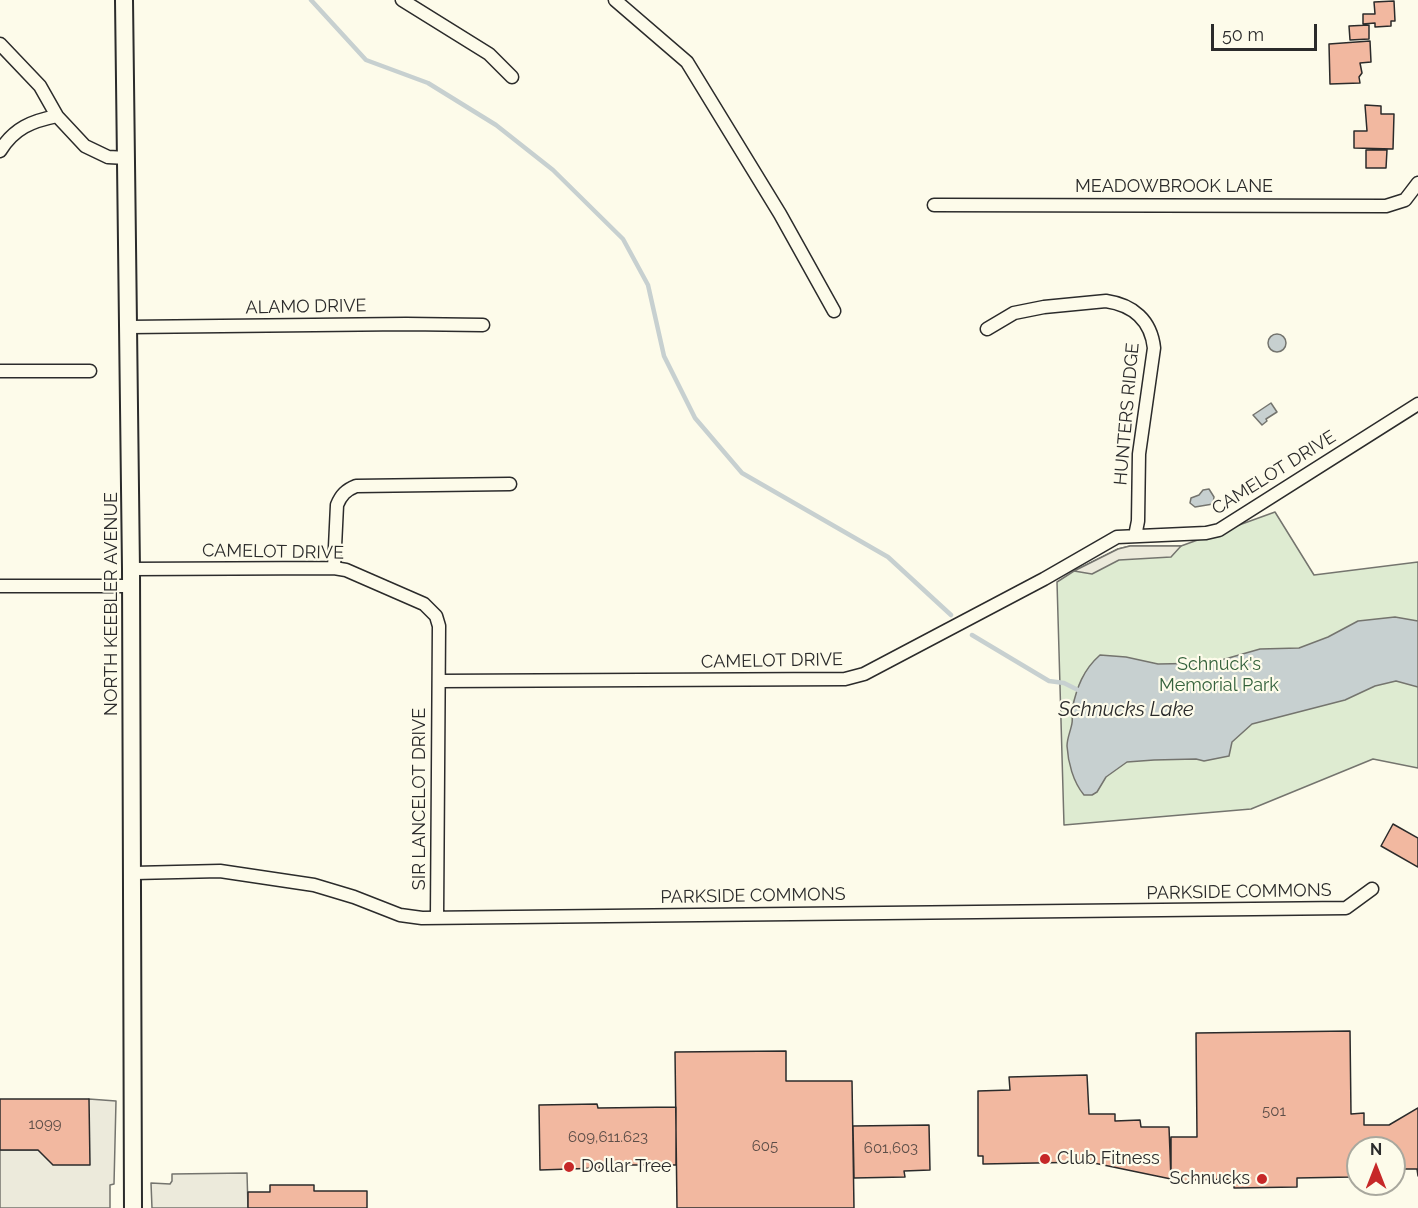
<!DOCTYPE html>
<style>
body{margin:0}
#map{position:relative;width:1418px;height:1208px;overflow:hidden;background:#fdfbea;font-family:Raleway,sans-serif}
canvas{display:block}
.north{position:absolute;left:1346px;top:1136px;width:60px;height:60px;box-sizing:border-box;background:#fdfbea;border:2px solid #a9a89e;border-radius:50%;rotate:0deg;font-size:16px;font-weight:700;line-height:24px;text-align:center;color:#2b2b2b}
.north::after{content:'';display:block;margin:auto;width:21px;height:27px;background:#c62828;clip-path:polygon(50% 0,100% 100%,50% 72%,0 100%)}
.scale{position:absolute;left:1211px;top:24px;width:106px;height:27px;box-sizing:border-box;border:3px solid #2b2b2b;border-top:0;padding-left:8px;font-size:18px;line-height:21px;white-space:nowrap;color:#2b2b2b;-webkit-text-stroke:4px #fdfbea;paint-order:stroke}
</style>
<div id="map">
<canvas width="1418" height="1208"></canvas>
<div class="north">N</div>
<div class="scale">50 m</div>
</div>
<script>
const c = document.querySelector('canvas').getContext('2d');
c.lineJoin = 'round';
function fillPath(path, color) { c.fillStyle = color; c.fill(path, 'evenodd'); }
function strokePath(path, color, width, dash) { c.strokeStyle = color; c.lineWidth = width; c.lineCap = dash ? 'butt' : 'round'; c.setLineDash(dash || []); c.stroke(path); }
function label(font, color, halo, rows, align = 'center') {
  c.font = font + ' Raleway,sans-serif'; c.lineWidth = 4.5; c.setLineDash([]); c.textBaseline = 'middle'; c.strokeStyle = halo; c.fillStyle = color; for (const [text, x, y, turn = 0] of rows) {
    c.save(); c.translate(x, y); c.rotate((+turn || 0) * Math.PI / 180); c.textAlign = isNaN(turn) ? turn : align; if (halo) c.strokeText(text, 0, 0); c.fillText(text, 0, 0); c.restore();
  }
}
const green = new Path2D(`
 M 1275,512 L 1314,575 L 1418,562 L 1418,768 L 1373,759 L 1251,809 L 1064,825 L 1057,582 L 1074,571 L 1118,549 L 1130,546 L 1181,546 Z`);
const parking = new Path2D(`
 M 1130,546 L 1181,546 L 1171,557 L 1119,560 L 1092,574 L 1074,571 L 1118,549 Z
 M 89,1099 L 116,1101 L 114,1184 L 110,1185 L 110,1208 L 0,1208 L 0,1150 L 38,1150 Z
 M 247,1173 L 248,1208 L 152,1208 L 151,1183 L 170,1184 L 172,1181 L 172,1174 Z`);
const water = new Path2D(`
 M1268 343a9 9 0 1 1 18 0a9 9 0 1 1-18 0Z
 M 1271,403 L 1277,412 L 1266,419 L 1267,421 L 1262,425 L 1253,415 Z
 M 1209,489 L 1214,497 L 1213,504 L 1195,507 L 1190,503 L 1191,498 L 1199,495 L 1203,490 Z
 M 1395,617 L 1418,621 L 1418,687 L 1396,681 L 1375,686 L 1345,700 L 1252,724 L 1232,742 L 1229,756 L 1204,761 L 1196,759 L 1154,760 L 1127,762 L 1106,777 L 1097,792 L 1092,795 L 1084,795 C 1073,782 1068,762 1067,746 C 1067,738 1071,730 1072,723 C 1073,718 1071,714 1072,709 C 1077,687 1083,670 1100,655 L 1126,657 L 1158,664 L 1211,663 L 1260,649 L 1299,648 L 1328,637 L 1358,621 Z`);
const stream = new Path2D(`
 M 311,0 L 366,60 L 428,83 L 496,125 L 553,170 L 623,239 L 648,285 L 664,356 L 695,418 L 742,473 L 888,557 L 951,615
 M 972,635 L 1049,681 L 1064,683 L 1080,691`);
const building = new Path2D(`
 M 1394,1 L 1395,21 L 1391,21 L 1391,26 L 1375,27 L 1375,23 L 1363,24 L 1363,14 L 1375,14 L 1374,2 Z
 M 1369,25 L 1369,39 L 1350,40 L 1349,26 Z
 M 1370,41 L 1371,62 L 1360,63 L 1362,73 L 1359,77 L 1360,83 L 1330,84 L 1329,44 Z
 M 1365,105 L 1381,106 L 1381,114 L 1394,114 L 1393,149 L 1354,148 L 1354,131 L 1367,131 Z
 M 1366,150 L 1387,150 L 1386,168 L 1366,168 Z
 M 1393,824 L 1418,838 L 1418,867 L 1381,846 Z
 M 1350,1031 L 1351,1114 L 1364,1113 L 1364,1125 L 1389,1125 L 1418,1108 L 1418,1176 L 1417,1169 L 1394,1169 L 1394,1148 L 1358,1148 L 1358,1169 L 1352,1169 L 1352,1177 L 1297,1178 L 1297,1187 L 1234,1188 L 1234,1179 L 1191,1180 L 1191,1182 L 1171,1182 L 1171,1137 L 1197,1137 L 1196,1033 Z
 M 786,1051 L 786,1081 L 852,1081 L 854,1208 L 677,1208 L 675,1052 Z
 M 1087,1075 L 1089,1114 L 1115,1114 L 1115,1121 L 1140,1120 L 1141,1127 L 1169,1127 L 1171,1179 L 1089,1162 L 983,1164 L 983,1156 L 978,1156 L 978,1091 L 1010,1090 L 1009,1077 Z
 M 0,1099 L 89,1099 L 90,1165 L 53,1165 L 38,1150 L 0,1150 Z
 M 597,1104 L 598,1108 L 676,1107 L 676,1165 L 600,1165 L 600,1168 L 540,1170 L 539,1105 Z
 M 929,1125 L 930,1170 L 904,1171 L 905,1177 L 854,1178 L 853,1126 Z
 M 270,1185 L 314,1185 L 314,1191 L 367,1191 L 367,1208 L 248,1208 L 248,1192 L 270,1192 Z`);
const minor = new Path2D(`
 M 402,0 L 489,54 L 512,77
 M 615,0 L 687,62 L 780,214 L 834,311
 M 0,44 L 40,86 L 57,116 L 85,146 L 108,157 L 127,158
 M 0,151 C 14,128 32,121 57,116
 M 934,205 L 1386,206 L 1405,200 L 1418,183
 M 129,327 L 406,324 L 483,325
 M 987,329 L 1014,313 L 1044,307 L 1106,301 C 1133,305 1151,320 1154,348 L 1139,454 L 1138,521 L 1135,536
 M 0,371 L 90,371
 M 334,568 L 337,505 C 341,495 346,490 356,486 L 510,484
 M 131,569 L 334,568 L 346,570 L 424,604 L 436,616 L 439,626 L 437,917
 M 0,586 L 131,586
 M 439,681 L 845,679 L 864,674 L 1044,579 L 1117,537 L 1206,533 L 1219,530 L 1418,404
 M 134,873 L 220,871 L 314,885 L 354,897 L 400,915 L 422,918 L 1346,908 L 1372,889`);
const tertiary = new Path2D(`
 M 124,0 L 131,569 L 133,1208`);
const markers = [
 [1045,1159,6,"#c62828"],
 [569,1167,6,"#c62828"],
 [1262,1179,6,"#c62828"]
];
const numberNames = [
 ["501",1274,1111],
 ["1099",45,1124],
 ["609,611.623",608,1137],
 ["605",765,1146],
 ["601,603",891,1148]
];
const streetNames = [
 ["MEADOWBROOK LANE",1174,187],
 ["ALAMO DRIVE",306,307,-1],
 ["HUNTERS RIDGE",1127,414,-85],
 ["CAMELOT DRIVE",1274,473,-32],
 ["CAMELOT DRIVE",273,552,1],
 ["NORTH KEEBLER AVENUE",112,604,-90],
 ["CAMELOT DRIVE",772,661,-1],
 ["SIR LANCELOT DRIVE",420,799,-90],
 ["PARKSIDE COMMONS",1239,892,-1],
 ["PARKSIDE COMMONS",753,896,-1]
];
const parkNames = [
 ["Schnuck's",1219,665],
 ["Memorial Park",1219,686]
];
const poiNames = [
 ["Club Fitness",1057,1159],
 ["Dollar Tree",581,1167],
 ["Schnucks",1250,1179,"right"]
];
const waterNames = [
 ["Schnucks Lake",1126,710]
];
fillPath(green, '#deebd1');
strokePath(green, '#74746e', 1.5);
fillPath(parking, '#eceadb');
strokePath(parking, '#74746e', 1.5);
fillPath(water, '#c7d0d0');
strokePath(water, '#74746e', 1.5);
strokePath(stream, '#c7d0d0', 4.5);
fillPath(building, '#f2b8a0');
strokePath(building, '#2b2b2b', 1.5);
strokePath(minor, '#2b2b2b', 15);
strokePath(tertiary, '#2b2b2b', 20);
strokePath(minor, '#fdfbea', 12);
strokePath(tertiary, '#fdfbea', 16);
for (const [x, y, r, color] of markers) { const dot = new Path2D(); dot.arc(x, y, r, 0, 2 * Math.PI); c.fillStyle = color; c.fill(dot); strokePath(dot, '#fdfbea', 2); }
label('15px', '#5d4e48', null, numberNames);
label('18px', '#2b2b2b', '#fdfbea', streetNames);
label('18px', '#34623c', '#fdfbea', parkNames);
label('18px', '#2b2b2b', '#fdfbea', poiNames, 'left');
label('italic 20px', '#2b2b2b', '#fdfbea', waterNames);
</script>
